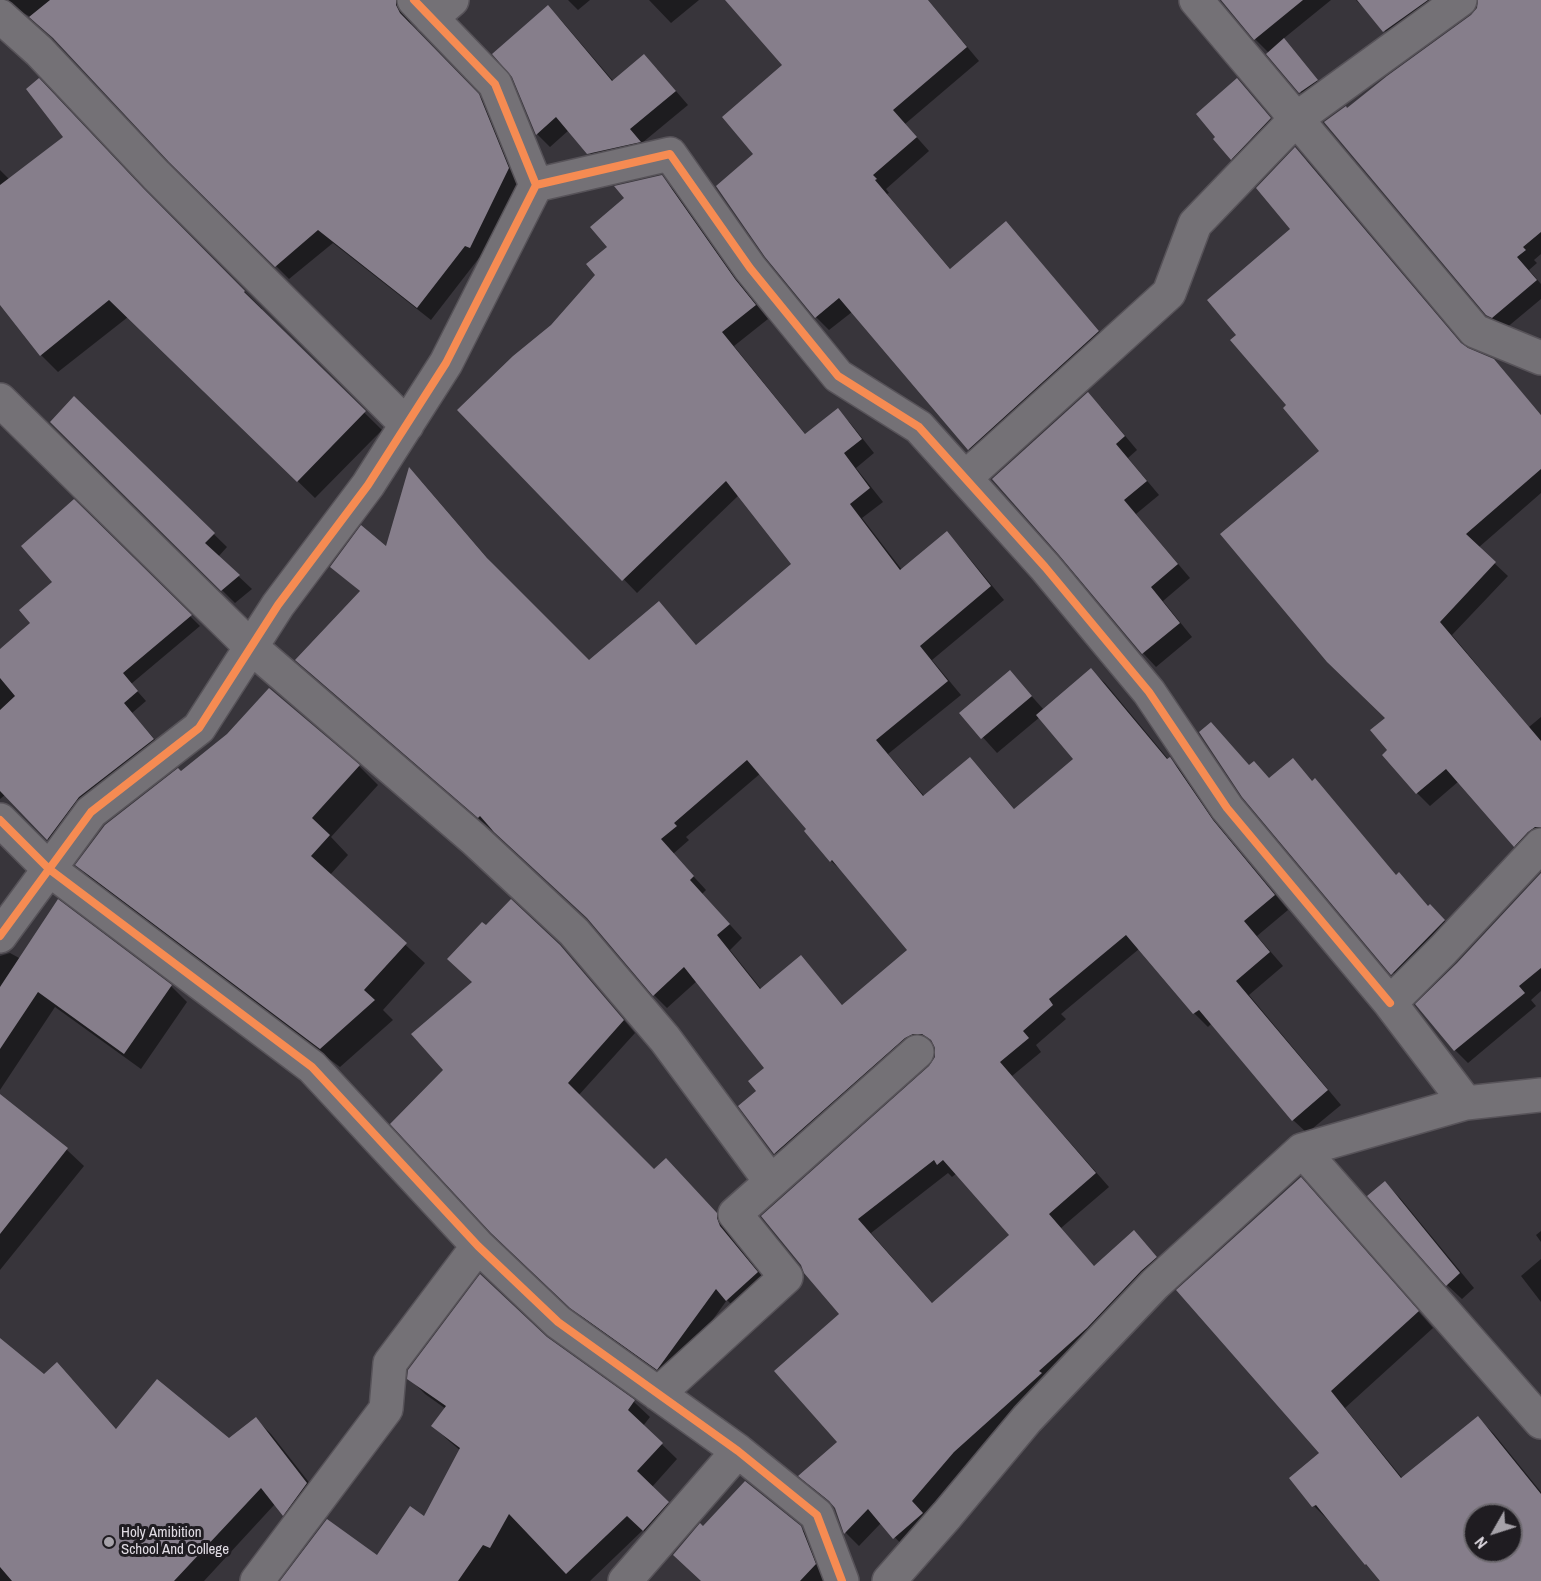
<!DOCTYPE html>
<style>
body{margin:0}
#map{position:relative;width:1541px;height:1581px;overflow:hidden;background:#38353b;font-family:"Archivo Narrow",sans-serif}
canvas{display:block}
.north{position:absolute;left:1463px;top:1503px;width:60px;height:60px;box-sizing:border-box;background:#1f1c21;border:2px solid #6d696f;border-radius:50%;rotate:231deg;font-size:16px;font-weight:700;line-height:24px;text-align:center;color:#e1dce4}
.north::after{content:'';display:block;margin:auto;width:21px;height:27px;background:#a6a2a9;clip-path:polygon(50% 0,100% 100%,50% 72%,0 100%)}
</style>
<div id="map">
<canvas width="1541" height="1581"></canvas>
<div class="north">N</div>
</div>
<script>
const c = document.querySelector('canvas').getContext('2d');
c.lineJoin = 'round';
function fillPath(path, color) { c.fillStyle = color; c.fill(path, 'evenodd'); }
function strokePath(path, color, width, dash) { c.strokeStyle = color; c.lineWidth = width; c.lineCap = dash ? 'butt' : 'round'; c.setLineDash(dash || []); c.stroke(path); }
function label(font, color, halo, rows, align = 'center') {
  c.font = font + ' "Archivo Narrow",sans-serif'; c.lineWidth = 6; c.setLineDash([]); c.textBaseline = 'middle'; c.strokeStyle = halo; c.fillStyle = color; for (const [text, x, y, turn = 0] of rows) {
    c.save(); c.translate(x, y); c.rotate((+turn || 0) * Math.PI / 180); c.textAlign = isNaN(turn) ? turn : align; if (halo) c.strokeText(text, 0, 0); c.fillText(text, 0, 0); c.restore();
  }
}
const shadow = new Path2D(`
 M 0,0 L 414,0 L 409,9 L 409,20 L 413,28 L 492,109 L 521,182 L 483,260 L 479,258 L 431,320 L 333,243 L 289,279 L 171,161 L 62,46 L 29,16 L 19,11 L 7,11 L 0,16 Z
 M 568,0 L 590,0 L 578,10 Z
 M 649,0 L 699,0 L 671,23 Z
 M 727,0 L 928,0 L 979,61 L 905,124 L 929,151 L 886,189 L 889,193 L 887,194 L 951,270 L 1006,223 L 1019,237 L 1111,345 L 982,462 L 969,449 L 852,312 L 829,330 L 816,317 L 766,256 L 755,154 L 784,66 Z
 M 1222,0 L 1331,0 L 1283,39 L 1323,88 L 1307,99 L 1268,54 L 1269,53 L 1255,39 Z
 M 1356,0 L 1457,0 L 1397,44 L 1385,31 L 1367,10 L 1367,11 Z
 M 1480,0 L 1541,0 L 1541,254 L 1534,260 L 1537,263 L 1529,270 L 1541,284 L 1541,299 L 1505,329 L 1501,327 L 1487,314 L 1347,110 L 1472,16 L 1479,8 Z
 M 548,7 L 561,20 L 614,82 L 657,69 L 688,105 L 642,143 L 652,155 L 602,166 L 569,130 L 550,147 L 537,134 Z
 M 1244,87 L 1277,126 L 1239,165 L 1232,159 Z
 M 1295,149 L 1308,162 L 1465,348 L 1493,360 L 1506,374 L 1541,415 L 1541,493 L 1478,548 L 1508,576 L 1452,635 L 1529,727 L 1541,717 L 1541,844 L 1527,859 L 1459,781 L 1430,806 L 1417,793 L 1389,751 L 1387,718 L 1322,451 L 1238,335 L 1293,229 Z
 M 0,170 L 10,180 L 159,206 L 262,309 L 260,310 L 382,430 L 315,498 L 128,317 L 58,372 L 41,355 L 0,302 Z
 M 661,177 L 675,191 L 748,294 L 768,319 L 734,346 L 806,435 L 838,410 L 851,424 L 874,453 L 856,468 L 883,502 L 862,518 L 902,570 L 947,533 L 960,547 L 1004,600 L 932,660 L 961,695 L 888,754 L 925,797 L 970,759 L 984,773 L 1015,810 L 1075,759 L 1040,717 L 997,753 L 961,713 L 1010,672 L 1044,710 L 1091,670 L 1105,683 L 1169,760 L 1170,759 L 1183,772 L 1226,835 L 1288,910 L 1257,936 L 1283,966 L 1249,995 L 1341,1105 L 1307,1133 L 1293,1120 L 1212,1023 L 1208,1027 L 1194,1013 L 1139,949 L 1061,1014 L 1066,1019 L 1036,1045 L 1041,1052 L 1012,1076 L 1109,1187 L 1061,1228 L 1094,1267 L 1147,1246 L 1169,1271 L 908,1551 L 881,1523 L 859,1546 L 846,1533 L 835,1506 L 814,1489 L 801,1476 L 840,1442 L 841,1314 L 806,1273 L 936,1058 L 937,1047 L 927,1047 L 788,1167 L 775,1153 L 740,1106 L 759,1092 L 766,1068 L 697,981 L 667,1008 L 654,995 L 592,922 L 493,829 L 492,830 L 310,673 L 297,660 L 361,592 L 332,567 L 387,549 L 410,469 L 422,482 L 500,573 L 589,662 L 672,617 L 697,646 L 793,564 L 739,495 L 637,593 L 460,410 L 552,326 L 597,275 L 609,247 ZM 761,773 L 808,829 L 806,831 L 831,861 L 845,874 L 910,950 L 843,1006 L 814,971 L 800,957 L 762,990 L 730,950 L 742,938 L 702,894 L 706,890 L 673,854 L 689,840 L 686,837 ZM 948,1173 L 952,1177 L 957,1173 L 1012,1235 L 933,1304 L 871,1233 Z
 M 74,398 L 227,547 L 218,557 L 252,589 L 235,603 L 52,422 Z
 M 1101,407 L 1137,450 L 1128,458 L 1159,495 L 1136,514 L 1190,578 L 1163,601 L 1192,637 L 1156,667 L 1143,653 L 1061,554 Z
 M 74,501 L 200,626 L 131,684 L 146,701 L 132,713 L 163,749 L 57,849 L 5,795 L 0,799 L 0,651 L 32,623 L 54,582 Z
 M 359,766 L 378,785 L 331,837 L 348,855 L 330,875 L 425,963 L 383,1010 L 393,1020 L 340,1067 L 96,884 L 77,865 L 181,773 Z
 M 1250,767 L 1270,780 L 1312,782 L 1397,877 L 1428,908 L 1439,914 L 1452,930 L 1401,982 L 1243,796 Z
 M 1541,875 L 1541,991 L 1531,1000 L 1536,1006 L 1468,1063 L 1455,1050 L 1458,964 Z
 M 58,901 L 171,986 L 187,1002 L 141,1069 L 55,1007 L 0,1090 L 0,956 L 10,953 L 21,959 Z
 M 559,946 L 572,959 L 635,1033 L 578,1096 L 654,1171 L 677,1172 L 728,1226 L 728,1231 L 732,1239 L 769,1285 L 738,1311 L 727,1300 L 669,1380 L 584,1319 L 505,1244 L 445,1070 Z
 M 0,1096 L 67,1150 L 84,1166 L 0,1270 Z
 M 1385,1183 L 1400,1198 L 1474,1288 L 1462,1299 L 1447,1285 Z
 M 1316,1195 L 1433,1328 L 1345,1408 L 1403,1479 L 1478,1418 L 1494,1434 L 1541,1492 L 1541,1581 L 1381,1581 L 1331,1521 L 1330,1522 L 1314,1506 L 1291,1478 L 1321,1454 ZM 1475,1515 L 1511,1515 L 1511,1551 L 1475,1551 Z
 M 1541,1231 L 1541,1242 L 1536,1235 Z
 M 1541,1259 L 1541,1302 L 1521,1276 Z
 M 546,1338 L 634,1402 L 650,1417 L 643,1426 L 677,1459 L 652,1487 L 683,1518 L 659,1546 L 643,1530 L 590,1581 L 282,1581 L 377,1557 L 424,1518 L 461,1451 L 449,1441 L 433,1426 L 446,1409 L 425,1394 L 409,1378 Z
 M 0,1340 L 44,1376 L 72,1379 L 117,1430 L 229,1440 L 256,1419 L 271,1434 L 322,1499 L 299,1530 L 275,1504 L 204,1581 L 0,1581 Z
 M 800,1527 L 815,1542 L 827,1581 L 702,1581 L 703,1528 Z`);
const building = new Path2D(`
 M 50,0 L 396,0 L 396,5 L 400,13 L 479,94 L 509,168 L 470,248 L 465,246 L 417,308 L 318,230 L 275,267 L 169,162 L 53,38 L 29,17 Z
 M 725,0 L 928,0 L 967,47 L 893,110 L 917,137 L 873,175 L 877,179 L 875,180 L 950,269 L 1006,221 L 1099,331 L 968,450 L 839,298 L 815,318 L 765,257 L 716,186 L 753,154 L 722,117 L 782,65 Z
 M 1221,0 L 1303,0 L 1254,40 Z
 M 1357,0 L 1428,0 L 1383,32 Z
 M 1478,0 L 1541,0 L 1541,232 L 1523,247 L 1526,250 L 1517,257 L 1537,280 L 1492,318 L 1486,315 L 1324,122 L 1346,106 L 1347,108 L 1387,76 L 1471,15 L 1477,8 Z
 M 548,5 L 612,81 L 644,54 L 676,91 L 630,129 L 641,142 L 587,154 L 556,117 L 536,135 L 512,77 L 492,54 Z
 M 1284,38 L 1318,80 L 1299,93 L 1266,54 Z
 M 39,78 L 143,188 L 245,291 L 244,292 L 366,411 L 297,482 L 109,300 L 40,356 L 0,305 L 0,185 L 63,137 L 26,89 Z
 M 1237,78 L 1271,118 L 1231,160 L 1213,139 L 1215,137 L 1196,114 Z
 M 1295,147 L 1461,343 L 1468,348 L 1494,359 L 1541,415 L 1541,469 L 1466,534 L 1496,562 L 1440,622 L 1541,741 L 1541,827 L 1535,827 L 1528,832 L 1514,847 L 1446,769 L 1416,794 L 1382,755 L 1387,750 L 1370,730 L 1385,718 L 1327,662 L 1220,534 L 1319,451 L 1283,408 L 1286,405 L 1230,340 L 1236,335 L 1207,300 L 1290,229 L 1256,188 Z
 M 662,175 L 735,279 L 756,305 L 722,332 L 805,434 L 838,408 L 862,439 L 844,453 L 870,488 L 850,504 L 900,570 L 947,531 L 991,586 L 920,646 L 948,681 L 876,740 L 923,796 L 970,757 L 1014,809 L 1073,759 L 1036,715 L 1091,668 L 1167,759 L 1170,757 L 1213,820 L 1275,895 L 1244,921 L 1270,952 L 1236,981 L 1328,1090 L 1292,1121 L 1199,1010 L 1193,1014 L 1126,935 L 1049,999 L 1053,1005 L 1023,1031 L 1029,1038 L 1000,1062 L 1096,1173 L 1049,1214 L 1094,1266 L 1134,1230 L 1157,1257 L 1141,1271 L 1087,1328 L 1039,1371 L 1042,1373 L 954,1452 L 912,1501 L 923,1513 L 893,1539 L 868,1509 L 844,1534 L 835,1508 L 829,1501 L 798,1476 L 837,1442 L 774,1371 L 839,1314 L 804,1273 L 801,1265 L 761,1216 L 929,1066 L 935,1057 L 935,1048 L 931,1040 L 922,1034 L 913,1034 L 905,1038 L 774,1154 L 738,1106 L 756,1091 L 748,1081 L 764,1068 L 684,967 L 653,996 L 587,918 L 494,832 L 480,816 L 478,818 L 295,660 L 360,591 L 330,567 L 361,525 L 386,546 L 409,467 L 487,558 L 589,660 L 659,601 L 696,645 L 791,564 L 726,481 L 622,581 L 457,410 L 513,356 L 551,325 L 595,275 L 586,264 L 607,247 L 590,227 L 624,198 L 614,186 ZM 747,760 L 806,829 L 804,831 L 830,862 L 832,860 L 907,950 L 842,1005 L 801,955 L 760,989 L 717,935 L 730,924 L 690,880 L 694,876 L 661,839 L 677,826 L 674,823 ZM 934,1160 L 937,1165 L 943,1160 L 1009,1235 L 932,1303 L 858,1219 Z
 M 1088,392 L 1125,436 L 1116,444 L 1147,481 L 1124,500 L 1178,564 L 1151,587 L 1180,623 L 1142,654 L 1059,555 L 992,479 Z
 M 74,396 L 215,533 L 205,543 L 240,575 L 221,591 L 50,422 Z
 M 74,499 L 192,615 L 123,673 L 138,691 L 124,703 L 154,739 L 79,797 L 47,840 L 0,791 L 0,710 L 15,696 L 0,678 L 0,649 L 30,623 L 19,610 L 52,582 L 21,546 Z
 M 1010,670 L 1032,696 L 981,739 L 959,713 Z
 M 269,688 L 360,765 L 312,818 L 330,835 L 311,856 L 407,943 L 364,990 L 375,1000 L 320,1049 L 75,865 L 105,825 L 178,768 L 181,771 L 227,734 Z
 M 1211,722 L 1249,765 L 1254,761 L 1269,778 L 1293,758 L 1312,781 L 1315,778 L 1396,875 L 1399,872 L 1428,906 L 1430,904 L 1445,920 L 1391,975 L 1242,797 L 1199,732 Z
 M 1541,873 L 1541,968 L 1519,986 L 1525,993 L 1454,1051 L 1415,1004 L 1457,963 Z
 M 58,899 L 172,985 L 124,1054 L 38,992 L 0,1049 L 0,987 Z
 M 511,899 L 560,945 L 624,1020 L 568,1083 L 654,1169 L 666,1158 L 717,1213 L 717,1218 L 720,1226 L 758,1272 L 726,1301 L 716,1289 L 657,1370 L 570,1308 L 491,1233 L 390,1124 L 443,1070 L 411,1034 L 472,982 L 447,959 L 482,922 L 486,925 Z
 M 0,1094 L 68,1148 L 0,1234 Z
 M 1301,1177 L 1419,1311 L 1331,1391 L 1401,1478 L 1478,1416 L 1541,1494 L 1541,1581 L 1380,1581 L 1366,1564 L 1365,1565 L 1316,1505 L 1312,1507 L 1289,1478 L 1319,1453 L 1176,1290 ZM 1475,1515 L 1511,1515 L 1511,1551 L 1475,1551 Z
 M 1385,1181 L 1460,1273 L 1446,1286 L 1367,1196 Z
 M 480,1274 L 547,1337 L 635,1400 L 628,1410 L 663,1443 L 637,1471 L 669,1502 L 643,1531 L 627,1516 L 566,1574 L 509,1514 L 490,1548 L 483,1545 L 458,1581 L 280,1581 L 327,1519 L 377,1555 L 410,1506 L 424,1516 L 460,1448 L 431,1426 L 446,1406 L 407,1379 L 408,1370 Z
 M 0,1338 L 44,1374 L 57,1362 L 116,1429 L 157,1379 L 229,1438 L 256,1417 L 307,1483 L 283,1516 L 261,1488 L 174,1581 L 12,1581 L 0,1567 Z
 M 745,1481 L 801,1526 L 816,1564 L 800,1581 L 701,1581 L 673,1555 L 700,1523 L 703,1526 Z`);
const minor = new Path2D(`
 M 1196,0 L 1475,331 L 1541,358
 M 0,16 L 39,51 L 156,175 L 407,425
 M 431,18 L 452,0
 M 536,185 L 670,154 L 750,268 L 838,376 L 919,427 L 1045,567 L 1149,692 L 1227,808 L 1390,1003
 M 0,400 L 251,647 L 474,839 L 574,932 L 665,1039 L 771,1182
 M 965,478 L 1169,293 L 1195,224 L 1296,119 L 1460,0
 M 0,820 L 49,869 L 312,1067 L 478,1246 L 558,1322 L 738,1451 L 817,1515 L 842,1581
 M 0,936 L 91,812 L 199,728 L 278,605 L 368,485 L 446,363 L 536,185 L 495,84 L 414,0
 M 1466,1103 L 1390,1003 L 1443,950 L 1541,845
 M 1302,1150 L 1541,1422
 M 658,1394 L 786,1277 L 735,1214 L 917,1052
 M 257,1581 L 386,1409 L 390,1363 L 478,1246
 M 625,1581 L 738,1451
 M 889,1581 L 947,1515 L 1027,1419 L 1155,1284 L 1302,1150 L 1466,1103 L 1541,1095`);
const cycleway = new Path2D(`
 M 536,185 L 670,154 L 750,268 L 838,376 L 919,427 L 1045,567 L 1149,692 L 1227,808 L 1390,1003
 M 0,820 L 49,869 L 312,1067 L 478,1246 L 558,1322 L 738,1451 L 817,1515 L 842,1581
 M 0,936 L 91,812 L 199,728 L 278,605 L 368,485 L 446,363 L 536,185 L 495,84 L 414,0`);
const markers = [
 [109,1542,6,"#a6a2a9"]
];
const poiNames = [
 ["Holy Amibition",121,1533],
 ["School And College",121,1550]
];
fillPath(shadow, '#0007');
fillPath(building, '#867e8b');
strokePath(minor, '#575359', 36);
strokePath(minor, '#747176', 33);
strokePath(cycleway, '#f68b52', 8);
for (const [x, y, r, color] of markers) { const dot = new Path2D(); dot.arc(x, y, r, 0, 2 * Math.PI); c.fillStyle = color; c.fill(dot); strokePath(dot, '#1f1c21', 2); }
label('15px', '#e1dce4', '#1f1c21', poiNames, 'left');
</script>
